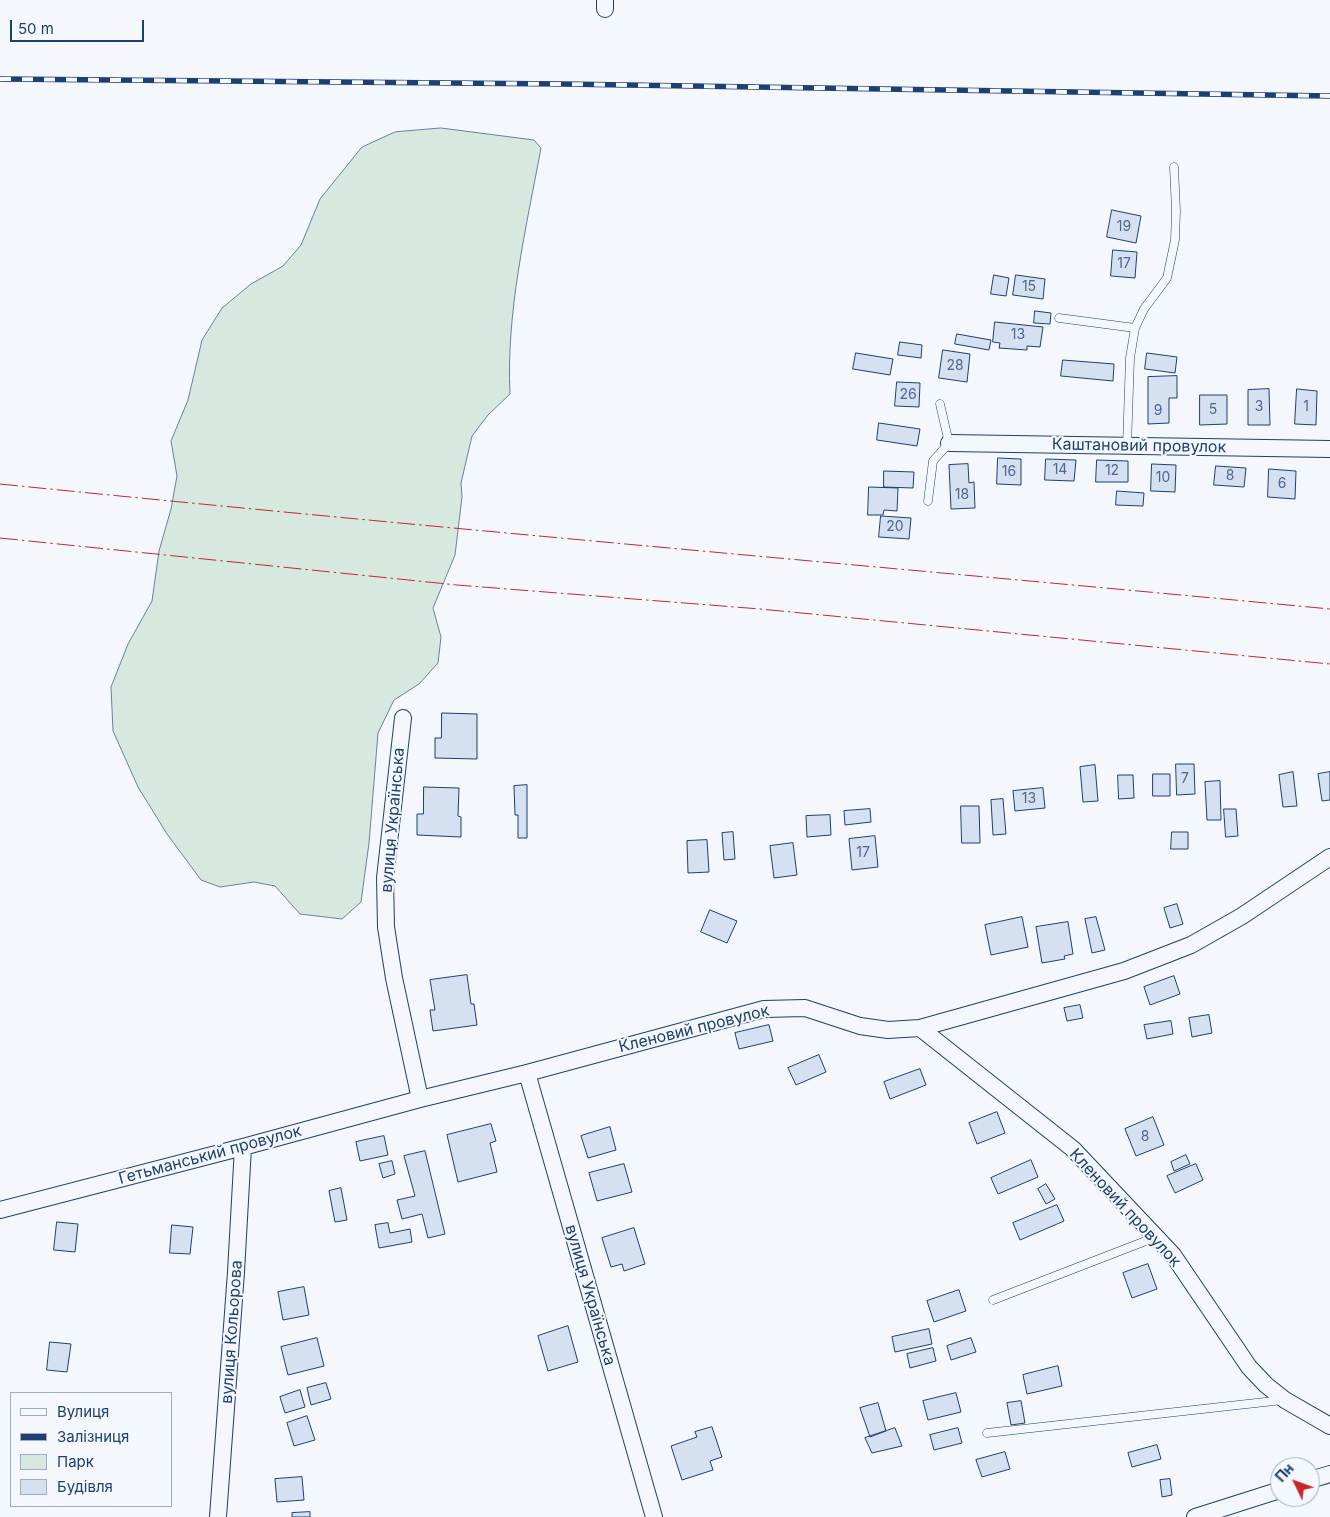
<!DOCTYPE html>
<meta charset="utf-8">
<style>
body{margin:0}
#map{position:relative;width:1330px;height:1517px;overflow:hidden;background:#f4f7fb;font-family:Inter,sans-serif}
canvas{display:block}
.legend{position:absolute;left:10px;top:1392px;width:162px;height:115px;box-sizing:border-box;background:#f4f7fb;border:1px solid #9eadc5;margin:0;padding:6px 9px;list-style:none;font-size:15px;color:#1d3f73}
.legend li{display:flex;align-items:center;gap:10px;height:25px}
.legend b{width:25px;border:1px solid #9eadc5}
.north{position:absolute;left:1270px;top:1457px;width:50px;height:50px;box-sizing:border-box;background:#f4f7fb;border:1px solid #9eadc5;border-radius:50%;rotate:312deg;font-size:14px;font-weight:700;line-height:20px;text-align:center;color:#1d3f73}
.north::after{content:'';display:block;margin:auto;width:18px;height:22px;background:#c62828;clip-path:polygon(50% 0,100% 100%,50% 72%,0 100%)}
.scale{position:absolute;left:10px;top:20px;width:134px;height:22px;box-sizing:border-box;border:2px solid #1d3f73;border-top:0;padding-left:6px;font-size:15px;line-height:18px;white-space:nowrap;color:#1d3f73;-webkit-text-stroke:4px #f4f7fb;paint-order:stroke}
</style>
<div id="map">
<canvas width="1330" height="1517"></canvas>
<ul class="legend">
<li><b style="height:6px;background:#f4f7fb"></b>Вулиця</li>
<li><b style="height:6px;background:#1d3f73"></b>Залізниця</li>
<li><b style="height:14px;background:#d7e8df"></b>Парк</li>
<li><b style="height:14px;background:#d5e0f0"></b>Будівля</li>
</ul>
<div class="north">Пн</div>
<div class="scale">50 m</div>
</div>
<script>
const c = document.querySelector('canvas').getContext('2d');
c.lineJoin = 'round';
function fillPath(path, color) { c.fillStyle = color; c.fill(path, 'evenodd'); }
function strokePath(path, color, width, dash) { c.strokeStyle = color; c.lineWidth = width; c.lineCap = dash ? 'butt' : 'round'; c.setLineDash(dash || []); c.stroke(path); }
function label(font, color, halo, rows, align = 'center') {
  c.font = font + ' Inter,sans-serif'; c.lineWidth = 4; c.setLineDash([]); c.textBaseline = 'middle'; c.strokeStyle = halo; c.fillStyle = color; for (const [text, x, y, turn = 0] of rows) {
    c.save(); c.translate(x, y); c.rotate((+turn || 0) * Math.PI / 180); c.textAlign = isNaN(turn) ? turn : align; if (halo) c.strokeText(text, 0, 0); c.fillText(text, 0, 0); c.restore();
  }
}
const green = new Path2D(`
 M 441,128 L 534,140 L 541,148 C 526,229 506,312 510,394 L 488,415 L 472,436 L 461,483 L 462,497 L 455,555 L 433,608 L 441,637 L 438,663 L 419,684 L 394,700 L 378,733 L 369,843 L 361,902 L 342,919 L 300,914 L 275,886 L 254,882 L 220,887 L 201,880 L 167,834 L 138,787 L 113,731 L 111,687 L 128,644 L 152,601 L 159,551 L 171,509 L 177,476 L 171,441 L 188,400 L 202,340 L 222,308 L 251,284 L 283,266 L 301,245 L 320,199 L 362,147 L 395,132 Z`);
const building = new Path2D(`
 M 1112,210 L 1141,216 L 1136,243 L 1107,237 Z
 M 1113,250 L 1137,252 L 1135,278 L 1111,276 Z
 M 994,275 L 1009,278 L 1006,296 L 991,294 Z
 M 1016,275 L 1045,279 L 1043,299 L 1013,295 Z
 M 1035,311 L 1051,313 L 1050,324 L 1034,323 Z
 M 995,322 L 1043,327 L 1040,347 L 1027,346 L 1027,350 L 999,348 L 1000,343 L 993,342 Z
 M 957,334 L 991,340 L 989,350 L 955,344 Z
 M 900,342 L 922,345 L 921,358 L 898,355 Z
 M 943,350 L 970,354 L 967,382 L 939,378 Z
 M 856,353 L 893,359 L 890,375 L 853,369 Z
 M 1147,353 L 1177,357 L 1175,373 L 1145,369 Z
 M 1063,360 L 1114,364 L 1113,381 L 1061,376 Z
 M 1177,376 L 1177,398 L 1169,398 L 1169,423 L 1148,424 L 1148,377 Z
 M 897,382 L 920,383 L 919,407 L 895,406 Z
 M 1269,389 L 1270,425 L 1248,425 L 1248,390 Z
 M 1297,389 L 1317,391 L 1316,425 L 1295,424 Z
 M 1200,395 L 1227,395 L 1227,424 L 1200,425 Z
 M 879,423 L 920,429 L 917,446 L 877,440 Z
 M 998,458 L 1021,459 L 1021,485 L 997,484 Z
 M 1046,459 L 1076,460 L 1074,481 L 1045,480 Z
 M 1097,460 L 1128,461 L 1128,482 L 1096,482 Z
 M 968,464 L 969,483 L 974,482 L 975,508 L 951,509 L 949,465 Z
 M 1152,464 L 1176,465 L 1175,492 L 1151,491 Z
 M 1216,466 L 1246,468 L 1244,487 L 1214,485 Z
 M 1269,469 L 1296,471 L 1295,499 L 1268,497 Z
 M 884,471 L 914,472 L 913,488 L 884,487 Z
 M 869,487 L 898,488 L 897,511 L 884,510 L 883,515 L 868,515 Z
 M 1117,491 L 1144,493 L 1143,506 L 1116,505 Z
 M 881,516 L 911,518 L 909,539 L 879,537 Z
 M 442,713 L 477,714 L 477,759 L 435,758 L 435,738 L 441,738 Z
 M 1176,764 L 1194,764 L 1195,794 L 1177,795 Z
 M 1095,765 L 1098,801 L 1083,802 L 1080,767 Z
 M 1293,772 L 1297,806 L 1283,807 L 1279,775 Z
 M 1330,772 L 1330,800 L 1322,801 L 1318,774 Z
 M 1153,774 L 1170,774 L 1170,796 L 1153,796 Z
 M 1118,775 L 1133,775 L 1134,798 L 1119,799 Z
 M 1220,781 L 1221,820 L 1207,820 L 1205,782 Z
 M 527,785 L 527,838 L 518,838 L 518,815 L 515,815 L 514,786 Z
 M 424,787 L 459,788 L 458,816 L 461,817 L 461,837 L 417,835 L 417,814 L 423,814 Z
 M 1043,788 L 1045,808 L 1015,811 L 1013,791 Z
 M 1003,799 L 1006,834 L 993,835 L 991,800 Z
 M 961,806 L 979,806 L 980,843 L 962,843 Z
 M 870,809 L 871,822 L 845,825 L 844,811 Z
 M 1224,809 L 1236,809 L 1238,836 L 1226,837 Z
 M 830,815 L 831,835 L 807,837 L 806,816 Z
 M 733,832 L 735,859 L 724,860 L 722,833 Z
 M 1172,832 L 1188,832 L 1188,849 L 1171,849 Z
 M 875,836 L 878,867 L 852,870 L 849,839 Z
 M 707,840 L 709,872 L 688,873 L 687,841 Z
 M 793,843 L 797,875 L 774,878 L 770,846 Z
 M 1177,904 L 1183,924 L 1170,928 L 1164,908 Z
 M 710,910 L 737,921 L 727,943 L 701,932 Z
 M 1022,917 L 1028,947 L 991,955 L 985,925 Z
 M 1096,917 L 1105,950 L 1092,953 L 1085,919 Z
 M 1068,922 L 1073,954 L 1064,956 L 1065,959 L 1042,963 L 1036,927 Z
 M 467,975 L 471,1004 L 474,1004 L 477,1025 L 433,1031 L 430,1010 L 435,1010 L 430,980 Z
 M 1174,976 L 1180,994 L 1150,1005 L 1144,987 Z
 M 1080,1005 L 1083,1018 L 1067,1021 L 1064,1008 Z
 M 1209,1015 L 1212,1033 L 1192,1037 L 1189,1018 Z
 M 1171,1021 L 1173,1034 L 1147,1039 L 1144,1025 Z
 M 769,1025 L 773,1041 L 739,1049 L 735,1033 Z
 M 819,1055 L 826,1072 L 796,1085 L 788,1068 Z
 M 920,1069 L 926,1085 L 890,1099 L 884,1082 Z
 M 997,1112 L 1005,1133 L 977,1144 L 969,1123 Z
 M 1153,1117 L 1164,1145 L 1136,1156 L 1125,1129 Z
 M 491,1124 L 496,1141 L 490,1143 L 497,1172 L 458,1182 L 447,1135 Z
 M 610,1127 L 616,1150 L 588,1158 L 581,1136 Z
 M 384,1136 L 388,1155 L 360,1161 L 356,1142 Z
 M 425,1151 L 445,1234 L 428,1238 L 422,1214 L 402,1219 L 397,1200 L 415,1196 L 404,1156 Z
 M 1186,1155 L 1190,1164 L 1174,1171 L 1171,1162 Z
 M 1031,1160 L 1038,1177 L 998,1194 L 991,1178 Z
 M 392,1161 L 395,1174 L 383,1178 L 379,1164 Z
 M 624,1164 L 632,1192 L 597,1201 L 589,1173 Z
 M 1196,1164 L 1203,1180 L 1175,1193 L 1167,1176 Z
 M 1046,1184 L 1055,1199 L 1046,1204 L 1038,1189 Z
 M 341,1188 L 347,1220 L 335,1222 L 329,1191 Z
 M 1057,1205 L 1064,1221 L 1020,1240 L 1013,1223 Z
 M 57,1222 L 78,1224 L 75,1252 L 54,1250 Z
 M 388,1223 L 390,1233 L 410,1229 L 412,1242 L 379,1248 L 375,1225 Z
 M 172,1225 L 193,1227 L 190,1254 L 170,1253 Z
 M 634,1228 L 645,1264 L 624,1271 L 622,1264 L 611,1267 L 602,1238 Z
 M 1148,1264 L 1157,1289 L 1132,1298 L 1123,1273 Z
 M 304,1287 L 309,1315 L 283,1320 L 278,1292 Z
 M 959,1290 L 966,1311 L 934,1322 L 927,1301 Z
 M 568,1326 L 578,1362 L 548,1371 L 538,1336 Z
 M 929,1329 L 932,1344 L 895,1352 L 892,1337 Z
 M 317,1338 L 324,1366 L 288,1375 L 281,1347 Z
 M 971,1338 L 976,1352 L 951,1360 L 947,1346 Z
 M 50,1342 L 71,1344 L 67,1372 L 47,1370 Z
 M 933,1348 L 936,1361 L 910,1368 L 907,1354 Z
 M 1058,1366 L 1062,1386 L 1027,1394 L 1023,1375 Z
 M 326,1383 L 331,1399 L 311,1405 L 307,1388 Z
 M 300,1390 L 305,1407 L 285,1413 L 280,1397 Z
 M 956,1393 L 961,1412 L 928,1420 L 923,1401 Z
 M 1021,1401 L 1025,1423 L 1011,1425 L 1007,1403 Z
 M 878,1403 L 886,1431 L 870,1437 L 860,1408 Z
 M 307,1416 L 315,1440 L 294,1446 L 287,1423 Z
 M 712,1427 L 722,1457 L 710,1461 L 713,1470 L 682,1480 L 671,1446 L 697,1437 L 695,1432 Z
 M 895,1428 L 902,1446 L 872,1453 L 865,1438 Z
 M 958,1428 L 962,1443 L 934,1450 L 930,1435 Z
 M 1157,1445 L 1161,1459 L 1132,1467 L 1128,1453 Z
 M 1005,1452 L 1010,1469 L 982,1477 L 976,1460 Z
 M 302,1477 L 304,1500 L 277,1502 L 275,1479 Z
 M 1170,1479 L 1172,1495 L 1162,1497 L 1160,1480 Z
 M 310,1512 L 310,1517 L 292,1517 L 292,1513 Z`);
const lane = new Path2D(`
 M 1059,318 L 1135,328
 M 1127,446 L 1130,358 L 1135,328 L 1144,309 L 1167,278 L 1175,240 L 1176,211 L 1174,167
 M 928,501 L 933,461 L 949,443 L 940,404
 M 993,1300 L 1156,1237
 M 987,1433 L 1283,1400`);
const street = new Path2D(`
 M 605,9 L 605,0
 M 949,443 L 1330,449
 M 403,718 L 385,878 L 386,927 L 394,978 L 420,1099
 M 920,1028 L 1073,1149 L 1173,1255 L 1249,1367 L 1266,1385 L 1285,1400 L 1330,1426
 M 527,1073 L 654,1517
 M 0,1210 L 243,1147 L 420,1099 L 527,1073 L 764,1009 L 805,1008 L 860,1026 L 888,1030 L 920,1028 L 1124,971 L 1191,945 L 1242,916 L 1330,857
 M 1310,1480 L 1330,1474
 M 218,1517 L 236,1272 L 243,1147
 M 1195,1517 L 1280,1490`);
const rail = new Path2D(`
 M 0,79 L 563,84 L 1330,96`);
const power = new Path2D(`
 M 0,484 C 443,529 887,567 1330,609
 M 0,538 L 457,585 L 760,609 L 1330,664`);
const numberNames = [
 ["19",1124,227],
 ["17",1124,264],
 ["15",1029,287],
 ["13",1018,335],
 ["28",955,366],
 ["26",908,395],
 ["3",1259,407],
 ["1",1306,407],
 ["5",1213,410],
 ["9",1158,411],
 ["14",1060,470],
 ["12",1112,471],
 ["16",1009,472],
 ["8",1230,476],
 ["10",1163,478],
 ["6",1282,484],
 ["18",962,495],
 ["20",895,527],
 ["7",1185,779],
 ["13",1029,799],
 ["17",863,853],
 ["8",1145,1137]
];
const streetNames = [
 ["Каштановий провулок",1139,446,1],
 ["вулиця Українська",393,820,-85],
 ["Кленовий провулок",694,1029,-14],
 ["Гетьманський провулок",210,1155,-15],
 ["Кленовий провулок",1125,1208,47],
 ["вулиця Українська",590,1295,74],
 ["вулиця Кольорова",232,1332,-86]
];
fillPath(green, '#d7e8df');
strokePath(green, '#687fa3', 1);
fillPath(building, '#d5e0f0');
strokePath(building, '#1d3f73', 1);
strokePath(lane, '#1d3f73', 9);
strokePath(street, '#1d3f73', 18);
strokePath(lane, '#f4f7fb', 8);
strokePath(street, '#f4f7fb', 16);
strokePath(rail, '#1d3f73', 5.5);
strokePath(rail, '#f4f7fb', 4, [11]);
strokePath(power, '#c62828', 1, [18, 4, 2.5, 4]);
label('14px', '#4b6792', null, numberNames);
label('16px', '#1d3f73', '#f4f7fb', streetNames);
</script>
